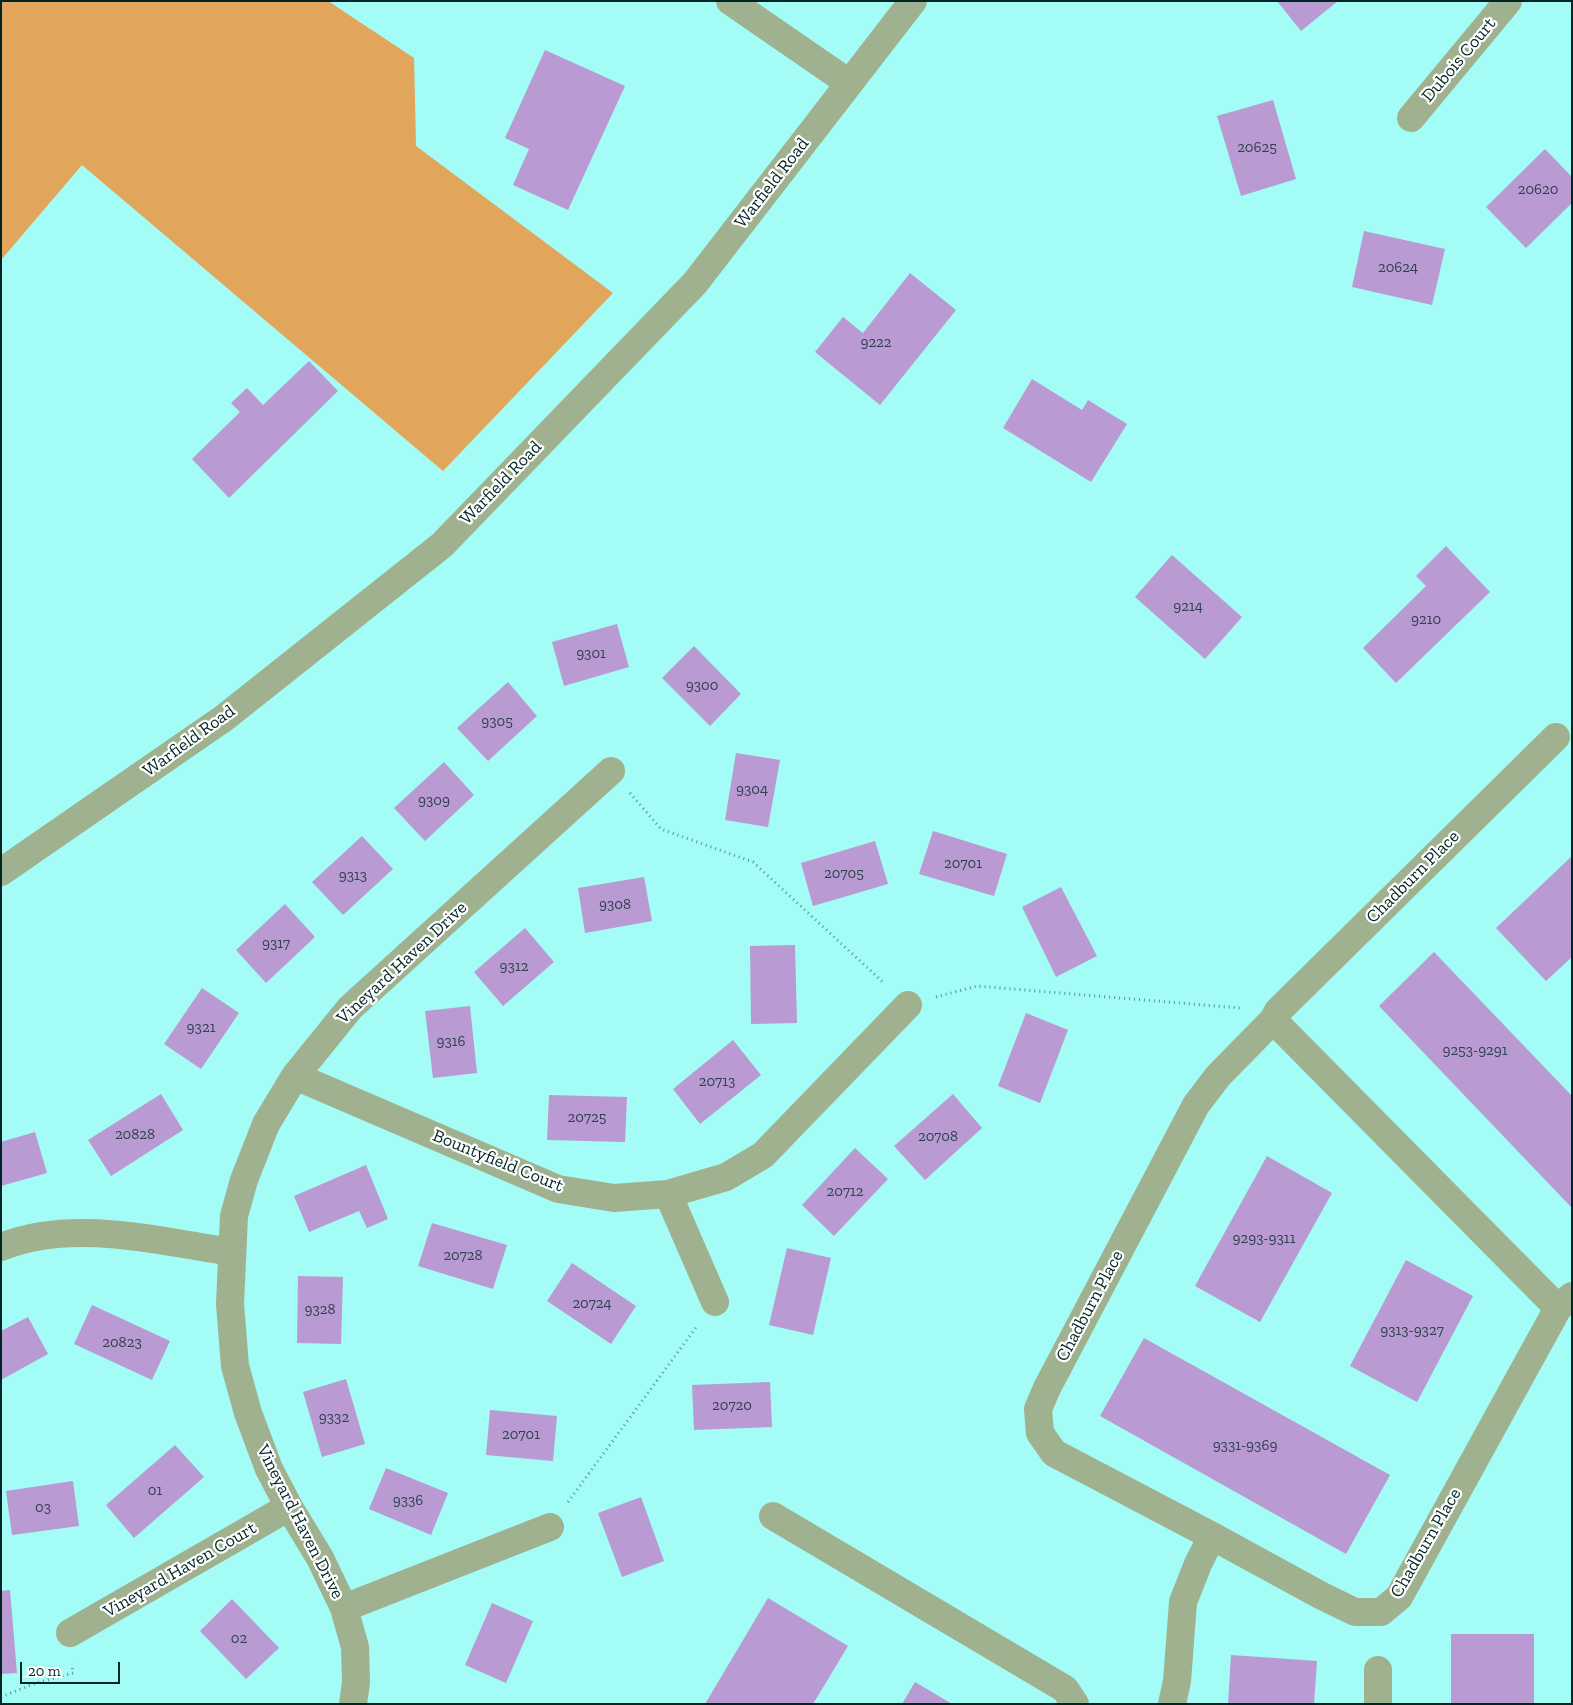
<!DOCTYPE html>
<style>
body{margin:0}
#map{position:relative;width:1573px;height:1705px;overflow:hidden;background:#a3fcf5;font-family:"Zilla Slab",serif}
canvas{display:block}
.frame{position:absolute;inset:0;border:2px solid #002523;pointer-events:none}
.scale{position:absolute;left:20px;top:1662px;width:100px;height:22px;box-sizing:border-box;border:2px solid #002523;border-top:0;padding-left:6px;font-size:15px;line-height:18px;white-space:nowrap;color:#002523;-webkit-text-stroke:4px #fff;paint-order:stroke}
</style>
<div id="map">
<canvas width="1573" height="1705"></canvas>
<div class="frame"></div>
<div class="scale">20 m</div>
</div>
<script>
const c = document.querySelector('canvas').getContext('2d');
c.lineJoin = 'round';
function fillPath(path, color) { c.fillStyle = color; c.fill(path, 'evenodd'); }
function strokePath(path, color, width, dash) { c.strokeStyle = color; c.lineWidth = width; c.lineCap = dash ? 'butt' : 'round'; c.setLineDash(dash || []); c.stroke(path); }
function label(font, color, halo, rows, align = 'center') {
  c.font = font + ' "Zilla Slab",serif'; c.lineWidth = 4.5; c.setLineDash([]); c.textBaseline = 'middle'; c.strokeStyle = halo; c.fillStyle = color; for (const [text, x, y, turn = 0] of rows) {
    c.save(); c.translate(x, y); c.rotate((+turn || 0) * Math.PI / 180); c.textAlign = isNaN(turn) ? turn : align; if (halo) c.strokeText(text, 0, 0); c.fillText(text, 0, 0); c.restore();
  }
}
const forest = new Path2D(`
 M 1,1 L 328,1 L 414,58 L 416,146 L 613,293 L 443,471 L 82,165 L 1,260 Z`);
const building = new Path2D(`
 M 1277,1 L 1338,1 L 1301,31 Z
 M 545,50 L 625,86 L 568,210 L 513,185 L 529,149 L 505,138 Z
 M 1273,100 L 1296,179 L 1241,196 L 1217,116 Z
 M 1545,149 L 1572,177 L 1572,203 L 1526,248 L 1486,207 Z
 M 1364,231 L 1445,249 L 1432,305 L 1352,287 Z
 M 910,273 L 956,310 L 880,405 L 815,352 L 843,317 L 863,333 Z
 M 309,361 L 338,391 L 229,498 L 192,459 L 240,412 L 231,403 L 247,388 L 263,405 Z
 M 1032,379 L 1082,410 L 1088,400 L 1127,424 L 1091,482 L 1003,428 Z
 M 1446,546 L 1490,592 L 1396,683 L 1363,648 L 1426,586 L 1416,576 Z
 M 1172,555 L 1242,617 L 1205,659 L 1135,597 Z
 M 617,624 L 629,667 L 564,686 L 552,642 Z
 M 694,646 L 741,694 L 710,726 L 662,678 Z
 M 508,682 L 537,716 L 488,761 L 457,728 Z
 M 736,753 L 780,760 L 768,827 L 725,820 Z
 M 444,762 L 474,795 L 425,841 L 394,808 Z
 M 933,831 L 1007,854 L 994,896 L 919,874 Z
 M 362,836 L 393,869 L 343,915 L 312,882 Z
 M 875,841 L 888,884 L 813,906 L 801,863 Z
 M 1572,856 L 1572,957 L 1546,981 L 1496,928 Z
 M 644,877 L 652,921 L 585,933 L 578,888 Z
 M 1061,887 L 1097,956 L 1056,977 L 1022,907 Z
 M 285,904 L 315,937 L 266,983 L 236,950 Z
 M 525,928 L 554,962 L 503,1006 L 474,972 Z
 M 795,945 L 797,1023 L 751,1024 L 750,946 Z
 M 1434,952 L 1572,1096 L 1572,1208 L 1379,1006 Z
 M 202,988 L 239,1013 L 201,1069 L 164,1044 Z
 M 470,1006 L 477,1073 L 433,1078 L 425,1011 Z
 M 1026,1013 L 1068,1030 L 1040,1103 L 998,1086 Z
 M 733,1040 L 761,1075 L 700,1124 L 673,1089 Z
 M 161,1094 L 183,1130 L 111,1176 L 88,1140 Z
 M 953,1094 L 982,1128 L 925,1180 L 894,1146 Z
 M 549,1095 L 627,1097 L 625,1142 L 547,1140 Z
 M 35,1132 L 47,1173 L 1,1186 L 1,1142 Z
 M 855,1148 L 888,1179 L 834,1236 L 802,1205 Z
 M 1267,1156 L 1332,1193 L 1260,1322 L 1195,1286 Z
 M 366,1165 L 388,1219 L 367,1228 L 359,1211 L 309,1232 L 294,1196 Z
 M 432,1223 L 507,1245 L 493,1289 L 418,1266 Z
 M 787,1248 L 831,1258 L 813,1335 L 769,1325 Z
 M 1406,1260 L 1473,1296 L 1417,1402 L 1350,1366 Z
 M 572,1263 L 636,1306 L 611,1344 L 547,1301 Z
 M 298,1276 L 343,1277 L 341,1344 L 297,1343 Z
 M 92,1305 L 170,1341 L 152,1380 L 74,1344 Z
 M 28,1317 L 48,1354 L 1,1380 L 1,1331 Z
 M 1144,1338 L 1390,1475 L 1346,1554 L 1100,1416 Z
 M 346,1379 L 365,1444 L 322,1457 L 303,1392 Z
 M 770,1382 L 772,1427 L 694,1430 L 692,1385 Z
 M 490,1410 L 557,1416 L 553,1461 L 486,1455 Z
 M 175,1445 L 204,1477 L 134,1538 L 106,1505 Z
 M 386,1468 L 448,1493 L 431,1535 L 369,1509 Z
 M 73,1481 L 79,1526 L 12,1535 L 6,1491 Z
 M 641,1497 L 664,1561 L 622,1577 L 598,1513 Z
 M 10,1590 L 17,1673 L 1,1674 L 1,1591 Z
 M 768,1598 L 848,1646 L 813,1704 L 705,1704 Z
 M 232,1599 L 279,1648 L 246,1679 L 200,1631 Z
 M 492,1603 L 533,1621 L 506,1683 L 465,1665 Z
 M 1451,1634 L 1534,1634 L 1534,1704 L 1451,1704 Z
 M 1231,1655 L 1317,1661 L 1314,1704 L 1228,1704 Z
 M 915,1682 L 952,1704 L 902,1704 Z`);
const path = new Path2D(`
 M 630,793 L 661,829 L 753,862 L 885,984
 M 936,997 L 977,986 L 1240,1008
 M 568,1502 L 697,1326
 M 1,1697 L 36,1683 L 73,1673 L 72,1664`);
const minor = new Path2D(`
 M 730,1 L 849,83
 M 1411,118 L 1508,1
 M 1556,737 L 1278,1011 L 1273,1020 L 1218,1076 L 1196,1105 L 1047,1388 L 1038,1409 L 1040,1433 L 1054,1453 L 1212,1536 L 1322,1596 L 1355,1612 L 1381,1612 L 1399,1597 L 1558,1308 L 1572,1296
 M 1273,1020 L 1558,1308
 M 295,1076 L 558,1189 L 614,1198 L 668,1194 L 726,1177 L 763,1155 L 908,1005
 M 668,1194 L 715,1302
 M 1,1247 C 72,1218 159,1241 231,1252
 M 773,1516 L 1065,1689 L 1075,1704
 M 344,1608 L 550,1527
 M 70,1633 L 289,1507
 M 353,1704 L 356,1682 L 355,1647 L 344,1608 L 320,1558 L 289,1507 L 269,1469 L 248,1413 L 235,1366 L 230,1304 L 234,1216 L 244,1180 L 266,1124 L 295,1076 L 350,1008 L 611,771
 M 1172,1704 L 1177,1681 L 1183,1602 L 1198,1564 L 1212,1536
 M 1378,1704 L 1378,1670`);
const tertiary = new Path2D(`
 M 1,872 L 224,718 L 442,545 L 695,283 L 913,1`);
const numberNames = [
 ["20625",1257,148],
 ["20620",1538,190],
 ["20624",1398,268],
 ["9222",876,343],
 ["9214",1188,607],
 ["9210",1426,620],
 ["9301",591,654],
 ["9300",702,686],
 ["9305",497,722],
 ["9304",752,790],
 ["9309",434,801],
 ["20701",963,864],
 ["20705",844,874],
 ["9313",353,876],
 ["9308",615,905],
 ["9317",276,944],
 ["9312",514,967],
 ["9321",201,1028],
 ["9316",451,1042],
 ["9253-9291",1475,1051],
 ["20713",717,1082],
 ["20725",587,1118],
 ["20828",135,1135],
 ["20708",938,1137],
 ["20712",845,1192],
 ["9293-9311",1264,1239],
 ["20728",463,1256],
 ["20724",592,1304],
 ["9328",320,1310],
 ["9313-9327",1412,1331],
 ["20823",122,1343],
 ["20720",732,1406],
 ["9332",334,1418],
 ["20701",521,1435],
 ["9331-9369",1245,1446],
 ["01",155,1491],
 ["9336",408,1501],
 ["03",43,1508],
 ["02",239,1639]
];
const streetNames = [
 ["Dubois Court",1459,60,-50],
 ["Warfield Road",772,183,-52],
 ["Warfield Road",501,483,-46],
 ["Warfield Road",189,741,-36],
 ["Chadburn Place",1413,877,-45],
 ["Vineyard Haven Drive",402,963,-43],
 ["Bountyfield Court",498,1161,22],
 ["Chadburn Place",1090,1306,-62],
 ["Vineyard Haven Drive",300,1522,63],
 ["Chadburn Place",1426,1543,-60],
 ["Vineyard Haven Court",180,1570,-30]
];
fillPath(forest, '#e1a55c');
fillPath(building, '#ba9ad2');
strokePath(path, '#559591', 3, [1, 4]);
strokePath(minor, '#a0b18f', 28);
strokePath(tertiary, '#a0b18f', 28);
label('15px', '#2e424f', null, numberNames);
label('18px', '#002523', '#fff', streetNames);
</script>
